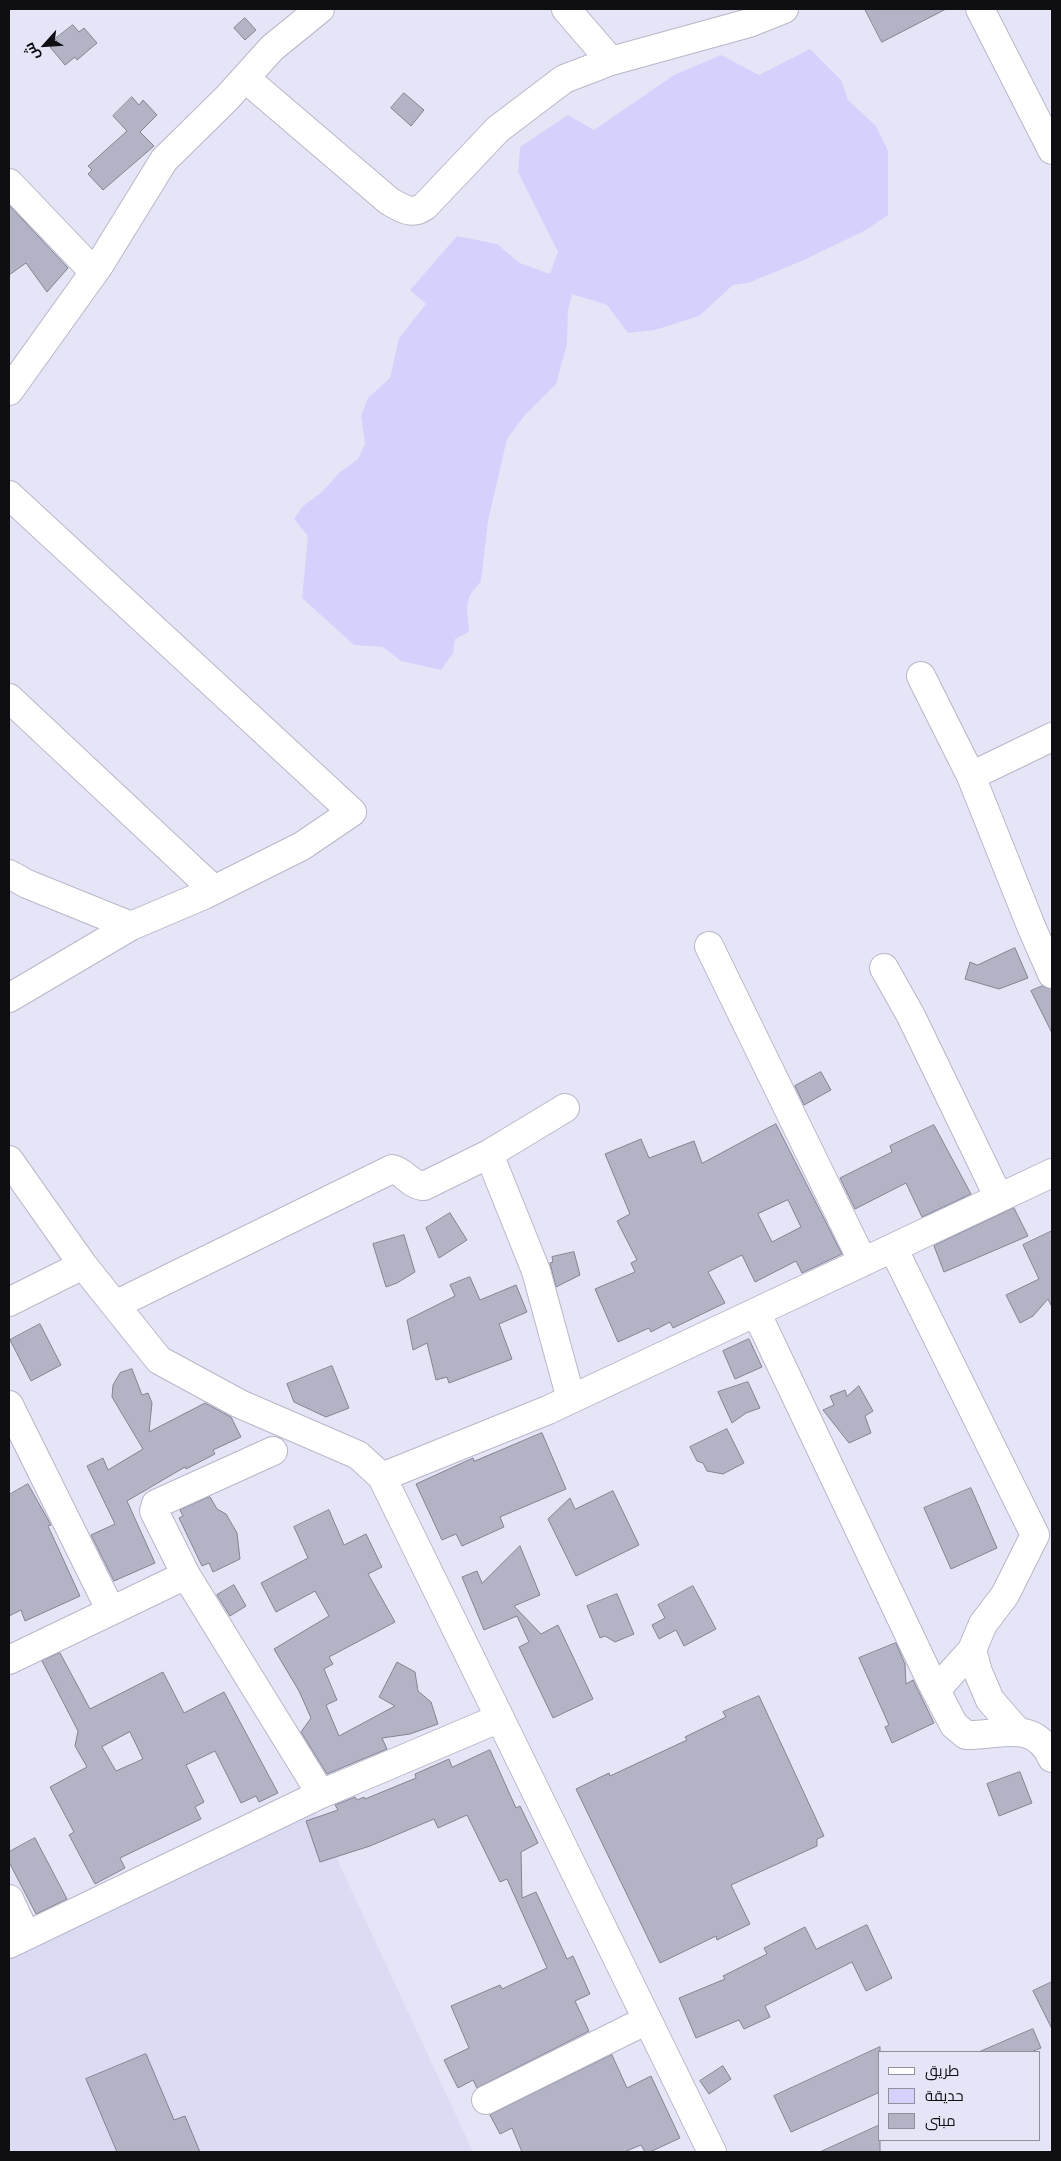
<!DOCTYPE html>
<meta charset="utf-8">
<style>
body{margin:0}
#map{position:relative;width:1061px;height:2161px;overflow:hidden;background:#e6e5f7;font-family:"Noto Sans",Cairo,sans-serif}
canvas{display:block}
.frame{position:absolute;inset:0;border:10px solid #0e0e13;pointer-events:none}
.legend{position:absolute;left:878px;top:2051px;width:162px;height:90px;box-sizing:border-box;background:#e6e5f7;border:1px solid #908f9c;margin:0;padding:6px 9px;list-style:none;font-size:15px;color:#0e0e13}
.legend li{display:flex;align-items:center;gap:10px;height:25px}
.legend b{width:25px;border:1px solid #908f9c}
.north{position:absolute;left:20px;top:20px;width:50px;height:50px;-webkit-text-stroke:4px #e6e5f7;paint-order:stroke;rotate:244deg;font-size:14px;font-weight:700;line-height:20px;text-align:center;color:#0e0e13}
.north::after{content:'';display:block;margin:auto;width:18px;height:22px;background:#0e0e13;clip-path:polygon(50% 0,100% 100%,50% 72%,0 100%)}
</style>
<div id="map">
<canvas width="1061" height="2161"></canvas>
<div class="frame"></div>
<ul class="legend">
<li><b style="height:6px;background:#fff"></b>طريق</li>
<li><b style="height:14px;background:#d4d2fd"></b>حديقة</li>
<li><b style="height:14px;background:#b4b3c5"></b>مبنى</li>
</ul>
<div class="north">ش</div>
</div>
<script>
const c = document.querySelector('canvas').getContext('2d');
c.lineJoin = 'round';
function fillPath(path, color) { c.fillStyle = color; c.fill(path, 'evenodd'); }
function strokePath(path, color, width, dash) { c.strokeStyle = color; c.lineWidth = width; c.lineCap = dash ? 'butt' : 'round'; c.setLineDash(dash || []); c.stroke(path); }
const built = new Path2D(`
 M 312,1805 L 473,2152 L 9,2152 L 9,1949 Z`);
const green = new Path2D(`
 M 810,49 L 841,80 L 848,100 L 876,126 L 888,151 L 888,215 L 866,230 L 804,260 L 748,283 L 733,285 L 699,316 L 655,330 L 628,333 L 607,305 L 572,294 L 568,311 L 567,344 L 556,384 L 524,416 L 507,439 L 488,521 L 481,581 L 470,595 L 467,606 L 469,632 L 455,639 L 453,653 L 441,670 L 401,661 L 383,647 L 354,645 L 302,598 L 308,536 L 294,519 L 302,507 L 322,492 L 339,473 L 358,459 L 365,444 L 361,416 L 368,398 L 390,378 L 399,338 L 426,304 L 410,290 L 457,236 L 497,244 L 520,263 L 550,274 L 558,252 L 518,172 L 520,147 L 568,115 L 594,130 L 674,75 L 721,55 L 759,75 Z`);
const building = new Path2D(`
 M 865,9 L 946,9 L 882,42 Z
 M 245,18 L 256,30 L 245,40 L 234,28 Z
 M 73,25 L 79,32 L 84,28 L 97,43 L 77,60 L 75,57 L 65,65 L 50,47 L 57,41 L 55,39 Z
 M 404,93 L 424,110 L 411,126 L 391,108 Z
 M 132,97 L 139,105 L 143,100 L 157,115 L 140,132 L 154,146 L 103,190 L 88,174 L 92,170 L 88,166 L 127,131 L 113,116 Z
 M 9,205 L 68,268 L 47,292 L 26,263 L 9,275 Z
 M 1015,948 L 1028,978 L 999,989 L 965,979 L 970,962 L 977,965 Z
 M 1042,986 L 1052,989 L 1052,1033 L 1031,991 Z
 M 821,1072 L 831,1090 L 804,1105 L 795,1086 Z
 M 776,1124 L 842,1254 L 802,1273 L 796,1261 L 755,1282 L 742,1255 L 708,1272 L 725,1303 L 673,1328 L 670,1322 L 651,1332 L 649,1328 L 618,1342 L 595,1289 L 635,1272 L 631,1263 L 637,1260 L 617,1221 L 630,1214 L 605,1154 L 641,1139 L 649,1158 L 694,1141 L 702,1163 ZM 788,1200 L 801,1227 L 772,1242 L 758,1214 Z
 M 934,1125 L 971,1194 L 922,1217 L 906,1183 L 855,1209 L 840,1178 L 892,1152 L 890,1146 Z
 M 1014,1208 L 1028,1236 L 944,1272 L 934,1246 Z
 M 450,1213 L 467,1240 L 439,1258 L 426,1228 Z
 M 1052,1231 L 1052,1307 L 1048,1299 L 1033,1316 L 1020,1323 L 1006,1295 L 1039,1279 L 1023,1245 Z
 M 404,1235 L 415,1272 L 397,1283 L 386,1287 L 373,1244 Z
 M 574,1252 L 580,1275 L 556,1287 L 550,1263 L 553,1262 L 552,1257 Z
 M 470,1277 L 480,1300 L 516,1285 L 527,1312 L 499,1324 L 512,1359 L 449,1383 L 447,1377 L 436,1380 L 427,1343 L 413,1350 L 407,1320 L 455,1296 L 450,1285 Z
 M 40,1324 L 61,1365 L 31,1381 L 10,1340 Z
 M 749,1339 L 762,1367 L 735,1379 L 723,1351 Z
 M 332,1366 L 349,1408 L 326,1417 L 294,1402 L 287,1384 Z
 M 132,1369 L 142,1395 L 148,1393 L 152,1403 L 149,1432 L 205,1403 L 231,1417 L 241,1437 L 213,1450 L 215,1454 L 186,1469 L 185,1467 L 127,1501 L 155,1563 L 114,1581 L 91,1535 L 115,1524 L 87,1466 L 103,1458 L 108,1470 L 143,1449 L 112,1397 L 113,1385 L 120,1373 Z
 M 748,1382 L 760,1408 L 746,1413 L 732,1423 L 718,1392 Z
 M 859,1386 L 873,1411 L 865,1416 L 871,1433 L 849,1443 L 823,1410 L 834,1405 L 830,1396 L 845,1390 L 847,1396 Z
 M 727,1429 L 744,1463 L 723,1474 L 707,1471 L 703,1463 L 697,1461 L 690,1447 Z
 M 542,1433 L 566,1489 L 500,1517 L 504,1527 L 462,1546 L 456,1534 L 442,1540 L 416,1484 L 473,1458 L 474,1461 Z
 M 28,1484 L 51,1525 L 48,1526 L 80,1596 L 25,1621 L 21,1610 L 9,1616 L 9,1495 Z
 M 971,1488 L 997,1548 L 951,1569 L 924,1508 Z
 M 613,1491 L 639,1545 L 576,1576 L 548,1519 L 570,1498 L 575,1509 Z
 M 210,1497 L 217,1509 L 226,1514 L 237,1533 L 240,1559 L 213,1572 L 209,1563 L 202,1566 L 179,1518 L 183,1516 L 180,1510 Z
 M 329,1510 L 344,1545 L 366,1534 L 382,1567 L 368,1574 L 395,1622 L 329,1657 L 333,1664 L 324,1669 L 337,1700 L 326,1705 L 339,1736 L 395,1706 L 379,1697 L 397,1662 L 415,1672 L 418,1691 L 431,1702 L 438,1724 L 410,1734 L 382,1738 L 387,1749 L 327,1774 L 301,1732 L 311,1718 L 299,1691 L 274,1649 L 329,1616 L 315,1591 L 276,1612 L 261,1583 L 308,1558 L 294,1527 Z
 M 520,1546 L 540,1595 L 514,1606 L 541,1634 L 558,1625 L 593,1699 L 553,1718 L 519,1647 L 529,1642 L 517,1616 L 484,1630 L 462,1577 L 477,1571 L 482,1583 Z
 M 234,1585 L 246,1606 L 230,1616 L 217,1595 Z
 M 693,1586 L 716,1629 L 684,1646 L 676,1630 L 659,1639 L 652,1625 L 665,1618 L 658,1605 Z
 M 617,1594 L 634,1634 L 615,1642 L 605,1636 L 600,1638 L 587,1606 Z
 M 896,1643 L 905,1664 L 906,1684 L 913,1680 L 934,1723 L 892,1743 L 885,1727 L 889,1725 L 859,1658 Z
 M 60,1653 L 90,1709 L 163,1672 L 184,1713 L 224,1692 L 278,1793 L 259,1802 L 256,1796 L 241,1803 L 215,1751 L 186,1765 L 204,1802 L 195,1807 L 201,1819 L 120,1858 L 125,1868 L 95,1884 L 69,1835 L 74,1832 L 50,1787 L 87,1767 L 75,1746 L 78,1731 L 42,1661 ZM 130,1732 L 143,1759 L 116,1771 L 102,1747 Z
 M 759,1696 L 824,1836 L 817,1839 L 817,1846 L 731,1885 L 750,1924 L 717,1940 L 716,1936 L 660,1963 L 576,1789 L 609,1773 L 610,1776 L 687,1740 L 685,1737 L 726,1717 L 723,1712 Z
 M 490,1750 L 516,1808 L 520,1806 L 538,1843 L 521,1852 L 522,1898 L 536,1892 L 567,1959 L 573,1956 L 590,1994 L 575,2001 L 589,2031 L 477,2088 L 473,2080 L 458,2088 L 444,2060 L 469,2048 L 451,2006 L 500,1985 L 502,1989 L 547,1968 L 507,1879 L 500,1882 L 467,1815 L 438,1828 L 434,1819 L 370,1846 L 320,1862 L 306,1821 L 338,1810 L 335,1805 L 355,1797 L 357,1800 L 364,1797 L 365,1799 L 416,1778 L 415,1774 L 449,1759 L 452,1767 Z
 M 1020,1772 L 1032,1803 L 999,1816 L 987,1784 Z
 M 35,1838 L 67,1899 L 36,1914 L 9,1862 L 9,1852 Z
 M 867,1925 L 892,1978 L 866,1991 L 852,1962 L 765,2006 L 770,2017 L 744,2029 L 739,2020 L 696,2038 L 679,1998 L 725,1979 L 723,1976 L 767,1954 L 764,1948 L 805,1927 L 816,1949 Z
 M 1052,1982 L 1052,2029 L 1033,1991 Z
 M 1033,2029 L 1041,2048 L 1031,2052 L 979,2052 Z
 M 880,2047 L 880,2092 L 791,2132 L 774,2096 Z
 M 146,2054 L 174,2120 L 185,2116 L 200,2152 L 117,2152 L 86,2079 Z
 M 612,2055 L 627,2088 L 651,2076 L 680,2138 L 650,2152 L 645,2152 L 641,2145 L 624,2152 L 522,2152 L 512,2128 L 500,2134 L 490,2115 Z
 M 723,2066 L 731,2079 L 709,2094 L 700,2081 Z
 M 880,2125 L 880,2152 L 820,2152 Z`);
const minor = new Path2D(`
 M 566,9 L 611,61
 M 980,9 L 1052,150
 M 245,78 L 389,201 C 401,208 412,216 425,206 L 498,129 L 564,79 L 611,61 L 749,23 L 784,9
 M 9,183 L 94,272
 M 9,391 L 100,264 L 164,160 L 227,98 L 272,48 L 320,9
 M 9,495 L 352,812 L 302,846 L 204,895 L 131,926 L 27,884 L 9,874
 M 921,676 L 971,776
 M 9,698 L 214,890
 M 1052,737 L 971,776 L 1031,926 L 1052,974
 M 709,946 L 863,1262
 M 884,968 L 911,1016 L 999,1198
 M 9,998 L 131,926
 M 489,1154 L 536,1271 L 571,1399
 M 9,1160 L 83,1265 L 159,1360 L 240,1404 L 358,1455 L 382,1477 L 712,2152
 M 893,1248 L 1035,1535 L 1005,1595 L 983,1624 L 972,1650 L 978,1672 L 990,1700 L 1017,1731
 M 9,1302 L 83,1265
 M 115,1305 L 392,1169 C 404,1171 411,1186 424,1186 L 489,1154 L 565,1108
 M 756,1312 L 932,1683 L 954,1725 L 966,1735 C 1000,1736 1034,1718 1052,1758
 M 9,1405 L 111,1611
 M 382,1477 L 548,1410 L 1052,1173
 M 186,1575 L 154,1511 L 156,1504 L 273,1451
 M 9,1660 L 186,1575 L 321,1794
 M 936,1690 L 972,1650
 M 9,1899 L 26,1935
 M 9,1944 L 321,1794 L 500,1718
 M 486,2100 L 647,2020`);
fillPath(built, '#dcdbf4');
fillPath(green, '#d4d2fd');
fillPath(building, '#b4b3c5');
strokePath(building, '#838393', 1);
strokePath(minor, '#b8b7c8', 30);
strokePath(minor, '#fff', 28);
</script>
